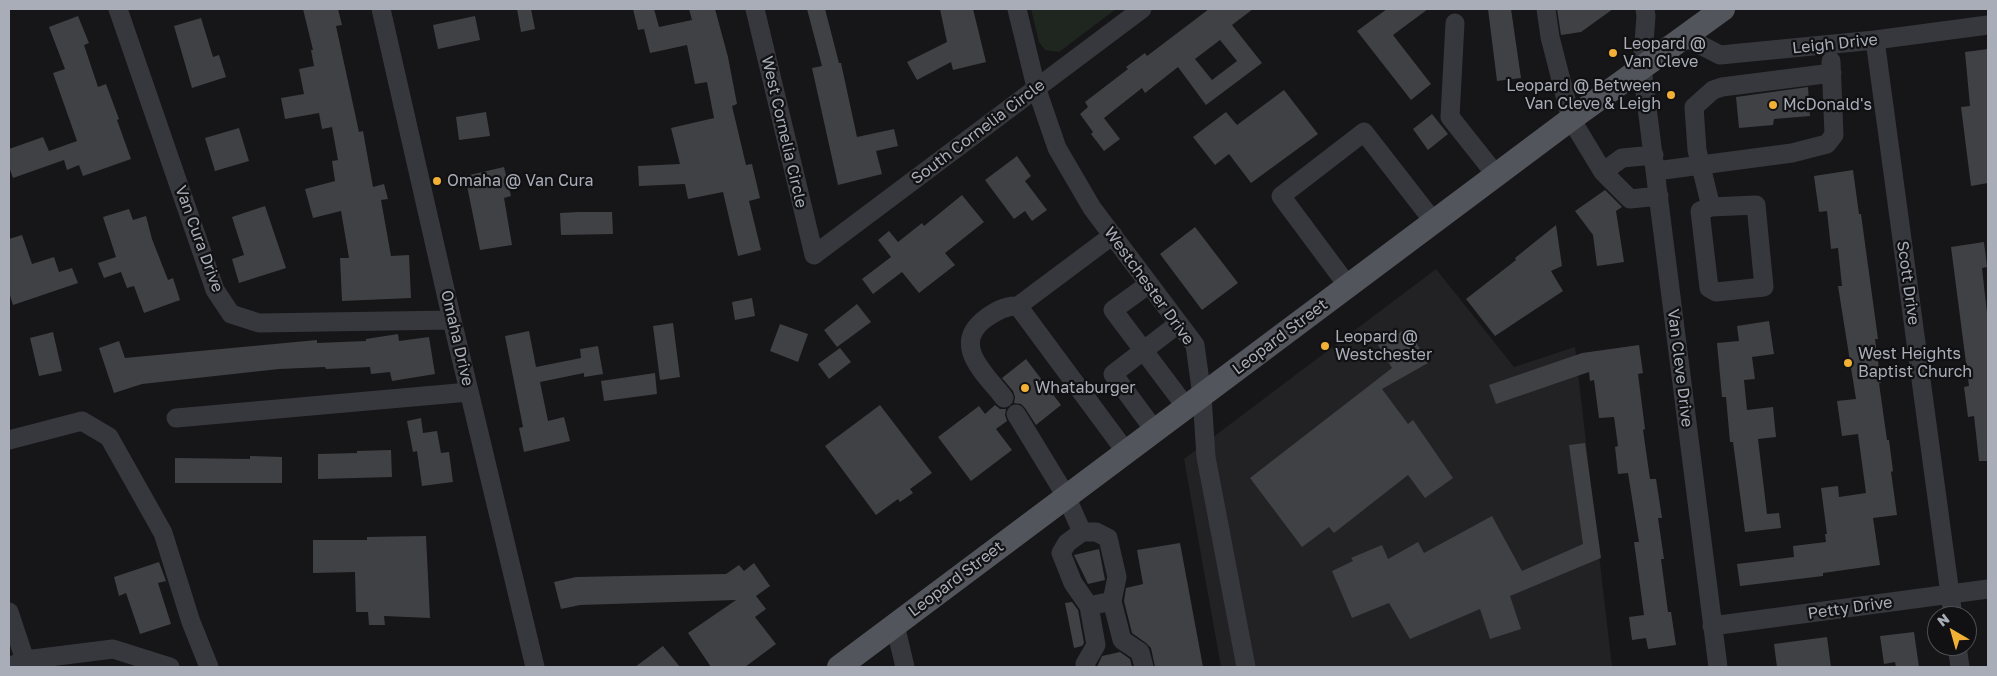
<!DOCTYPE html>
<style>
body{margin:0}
#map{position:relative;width:1997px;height:676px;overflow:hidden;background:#161618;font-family:"Golos Text",sans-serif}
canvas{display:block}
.frame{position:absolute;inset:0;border:10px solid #a8adb8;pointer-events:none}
.north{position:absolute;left:1927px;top:606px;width:50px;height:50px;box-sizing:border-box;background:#111113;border:1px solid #4d4f55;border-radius:50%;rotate:322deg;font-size:14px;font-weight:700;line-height:20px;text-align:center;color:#a8adb8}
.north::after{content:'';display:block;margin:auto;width:18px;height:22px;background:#f2b134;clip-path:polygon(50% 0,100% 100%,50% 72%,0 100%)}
</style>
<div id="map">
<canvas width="1997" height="676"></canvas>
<div class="frame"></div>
<div class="north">N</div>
</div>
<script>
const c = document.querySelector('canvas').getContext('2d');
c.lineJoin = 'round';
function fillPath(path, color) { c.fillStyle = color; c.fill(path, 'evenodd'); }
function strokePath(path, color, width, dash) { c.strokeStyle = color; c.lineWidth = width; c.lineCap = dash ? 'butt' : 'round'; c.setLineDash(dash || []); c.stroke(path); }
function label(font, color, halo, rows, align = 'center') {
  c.font = font + ' "Golos Text",sans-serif'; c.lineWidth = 4.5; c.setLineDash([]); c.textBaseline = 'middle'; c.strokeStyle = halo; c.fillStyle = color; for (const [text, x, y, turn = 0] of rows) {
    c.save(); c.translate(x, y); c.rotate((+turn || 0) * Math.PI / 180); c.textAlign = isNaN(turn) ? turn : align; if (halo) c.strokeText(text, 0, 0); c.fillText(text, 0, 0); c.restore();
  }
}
const built = new Path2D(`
 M 1436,269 L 1514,367 L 1575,347 L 1612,667 L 1221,667 L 1184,459 Z`);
const green = new Path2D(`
 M 1031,9 L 1116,9 L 1059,52 L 1045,50 L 1039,42 Z`);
const building = new Path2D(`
 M 303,9 L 338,9 L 342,25 L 336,26 L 359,132 L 363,131 L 373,187 L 384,184 L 388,199 L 381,200 L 391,256 L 409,255 L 411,298 L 342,301 L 340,258 L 349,258 L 341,211 L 313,218 L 305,189 L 335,181 L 332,161 L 338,160 L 332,127 L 322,129 L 319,113 L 285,119 L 281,98 L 304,94 L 299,69 L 314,66 L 311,50 L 313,50 Z
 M 517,9 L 531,9 L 535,29 L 521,32 Z
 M 633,9 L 654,9 L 659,27 L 692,20 L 689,9 L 715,9 L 728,57 L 737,104 L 732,106 L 746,165 L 752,164 L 760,198 L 749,201 L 761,250 L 738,256 L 723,192 L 688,199 L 685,184 L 639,186 L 638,166 L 680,164 L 671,128 L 714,118 L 707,82 L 695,84 L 687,45 L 650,53 L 644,29 L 638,30 Z
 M 807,9 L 825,9 L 839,63 L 841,63 L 857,137 L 894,129 L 898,146 L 876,151 L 882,174 L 838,185 L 812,68 L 822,66 Z
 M 940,9 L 973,9 L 986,62 L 953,70 L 951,62 L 917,80 L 907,62 L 947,42 Z
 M 1209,9 L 1253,9 L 1232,25 L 1262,63 L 1206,105 L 1178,67 L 1145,93 L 1142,88 L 1104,118 L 1120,139 L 1104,151 L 1091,134 L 1093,132 L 1080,114 L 1088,107 L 1085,102 L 1128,69 L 1126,67 L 1145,53 L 1147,56 ZM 1220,40 L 1237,61 L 1212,80 L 1195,59 Z
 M 1387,9 L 1428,9 L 1393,35 L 1431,84 L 1411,100 L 1357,31 Z
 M 1488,9 L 1511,9 L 1521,78 L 1497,81 Z
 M 1557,9 L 1613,9 L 1581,32 L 1561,35 Z
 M 78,16 L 89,43 L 84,45 L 98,87 L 106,84 L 119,119 L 117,120 L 131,159 L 83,176 L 79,165 L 67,170 L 64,160 L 13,178 L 9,167 L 9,149 L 43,137 L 49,151 L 77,141 L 53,73 L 65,69 L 49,27 Z
 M 475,16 L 480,40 L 438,49 L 433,25 Z
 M 201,18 L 213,57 L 219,55 L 226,77 L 192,88 L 174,26 Z
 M 1988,49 L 1988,183 L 1971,186 L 1961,107 L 1970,106 L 1965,52 Z
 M 1808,87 L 1810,116 L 1774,119 L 1773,125 L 1739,128 L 1736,97 Z
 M 1284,90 L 1318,134 L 1251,183 L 1229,154 L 1215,165 L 1193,137 L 1226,112 L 1237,125 Z
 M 486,112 L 490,136 L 459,140 L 456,117 Z
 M 1432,114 L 1448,134 L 1428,150 L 1413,129 Z
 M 239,128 L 249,161 L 215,171 L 205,138 Z
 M 1017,156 L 1031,176 L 1025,181 L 1047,210 L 1032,221 L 1025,211 L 1014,219 L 985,180 Z
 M 504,167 L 511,196 L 504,198 L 512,245 L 480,250 L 465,176 Z
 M 1853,170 L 1859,214 L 1861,214 L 1878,339 L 1875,339 L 1881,383 L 1879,383 L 1887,440 L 1889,440 L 1893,471 L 1891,472 L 1897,515 L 1873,518 L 1880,565 L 1823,573 L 1823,576 L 1740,586 L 1737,564 L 1794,557 L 1793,546 L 1826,542 L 1825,534 L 1827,534 L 1821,488 L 1838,486 L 1839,497 L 1866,493 L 1858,434 L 1842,436 L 1837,401 L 1856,399 L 1838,286 L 1842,286 L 1838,248 L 1831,249 L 1827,211 L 1819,212 L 1814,176 Z
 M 1605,190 L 1622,207 L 1616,211 L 1624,262 L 1597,266 L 1593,235 L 1575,211 Z
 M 962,195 L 984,222 L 945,253 L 955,265 L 919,293 L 902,272 L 873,294 L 862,279 L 891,257 L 878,240 L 889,231 L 898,242 L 922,223 L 924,226 Z
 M 265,206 L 286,268 L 239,283 L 232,259 L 244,255 L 232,217 Z
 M 129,209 L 133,220 L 146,216 L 152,239 L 168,280 L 173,278 L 180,300 L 144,313 L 134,286 L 127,288 L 121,272 L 104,278 L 98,263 L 116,257 L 103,217 Z
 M 578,212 L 612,212 L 613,234 L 561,235 L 560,213 Z
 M 1556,225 L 1562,266 L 1551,271 L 1563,291 L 1495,336 L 1466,299 L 1516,260 L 1515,258 Z
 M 1195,227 L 1238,283 L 1202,310 L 1160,254 Z
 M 22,235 L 32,264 L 54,257 L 59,272 L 72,268 L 78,283 L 13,305 L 9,292 L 9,239 Z
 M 1984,242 L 1987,267 L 1982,268 L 1988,322 L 1988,461 L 1979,461 L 1974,416 L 1968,417 L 1964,387 L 1969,386 L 1951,247 Z
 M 752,298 L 755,316 L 735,320 L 732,302 Z
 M 857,304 L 871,322 L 837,347 L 824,330 Z
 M 1769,321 L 1774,354 L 1752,357 L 1755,379 L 1744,380 L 1747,410 L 1773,407 L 1776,437 L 1758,439 L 1767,514 L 1779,513 L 1781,528 L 1745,532 L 1733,442 L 1730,442 L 1726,397 L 1722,397 L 1717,343 L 1739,341 L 1737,326 Z
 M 673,323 L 680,377 L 660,380 L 653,326 Z
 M 780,324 L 808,334 L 798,362 L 770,351 Z
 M 1408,328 L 1428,363 L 1382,389 L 1408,424 L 1413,420 L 1453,478 L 1425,498 L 1408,475 L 1334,533 L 1329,527 L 1302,547 L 1250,478 L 1392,368 L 1378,345 Z
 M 529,331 L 536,367 L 581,358 L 580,349 L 598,346 L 603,374 L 584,377 L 584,373 L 540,382 L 548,421 L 564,417 L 570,441 L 524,452 L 519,428 L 523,427 L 505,336 Z
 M 53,332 L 62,371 L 39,376 L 30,338 Z
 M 398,334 L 399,341 L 429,337 L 435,374 L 392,381 L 390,372 L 371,374 L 370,367 L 326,369 L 325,367 L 279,369 L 142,384 L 114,393 L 99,348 L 119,341 L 125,358 L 317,340 L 317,343 L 366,341 L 366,339 Z
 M 1639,345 L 1643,373 L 1638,374 L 1645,429 L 1643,430 L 1650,479 L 1656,479 L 1662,518 L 1658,518 L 1664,559 L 1661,559 L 1668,612 L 1671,612 L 1676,645 L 1648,649 L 1646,638 L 1632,640 L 1629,617 L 1644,615 L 1634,542 L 1639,542 L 1628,473 L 1618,474 L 1615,447 L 1618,446 L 1614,417 L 1599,418 L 1594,380 L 1590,381 L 1589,372 L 1496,404 L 1489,385 L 1582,353 Z
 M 840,348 L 851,362 L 829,379 L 818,364 Z
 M 1026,359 L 1061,405 L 1036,425 L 1025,408 L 1021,404 L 1014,403 L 1015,397 L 1013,391 L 1002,378 Z
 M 655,373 L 657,394 L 604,401 L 601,381 Z
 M 880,405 L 932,473 L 910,489 L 913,493 L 900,502 L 898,499 L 876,515 L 825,446 Z
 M 995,405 L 1000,409 L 1006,409 L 1005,415 L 1007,421 L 996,429 L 1012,450 L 971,481 L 938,437 L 979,406 L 985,414 Z
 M 421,418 L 423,433 L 437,431 L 441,453 L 449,452 L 453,482 L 422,486 L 417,451 L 413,452 L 407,421 Z
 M 1585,443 L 1601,558 L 1510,596 L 1521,629 L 1490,639 L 1480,609 L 1410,639 L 1389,603 L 1352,618 L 1332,571 L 1353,561 L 1351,558 L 1382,545 L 1388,559 L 1418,542 L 1424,553 L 1492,516 L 1522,571 L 1583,544 L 1569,445 Z
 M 391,450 L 392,477 L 318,479 L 318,454 L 357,453 L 357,451 Z
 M 250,456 L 282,457 L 282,483 L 175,483 L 175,458 L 250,459 Z
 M 426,536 L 430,618 L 384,616 L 385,625 L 369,625 L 368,612 L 356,612 L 355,572 L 313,573 L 313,540 L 367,540 L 367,537 Z
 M 1180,543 L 1203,667 L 1155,667 L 1151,648 L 1146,643 L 1132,633 L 1124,601 L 1126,588 L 1143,584 L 1137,550 Z
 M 1099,549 L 1105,580 L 1088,584 L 1074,555 Z
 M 159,562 L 166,581 L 158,583 L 171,624 L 140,634 L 126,593 L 119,596 L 114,577 Z
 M 754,563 L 770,586 L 756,596 L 766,609 L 755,617 L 776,644 L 745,667 L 711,667 L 688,633 L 736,600 L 580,605 L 561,609 L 554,582 L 576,577 L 726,574 L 739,565 L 744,571 Z
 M 1072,602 L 1078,610 L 1084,643 L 1082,646 L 1074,648 L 1065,603 Z
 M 1914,632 L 1919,667 L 1896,667 L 1895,662 L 1884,664 L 1880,636 Z
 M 1827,637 L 1831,667 L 1777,667 L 1774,644 Z
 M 663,646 L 680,667 L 635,667 Z
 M 1120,652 L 1130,659 L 1132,667 L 1097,667 L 1102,656 Z`);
const minor = new Path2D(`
 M 118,9 L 215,290 L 231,314 L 259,323 L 452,320
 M 381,9 L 452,320 L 535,667
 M 755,9 L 814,255 L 1142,9
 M 1017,9 L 1036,87 L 1057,148 L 1092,208 L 1195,345 L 1202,396 L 1206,457 L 1246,667
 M 1546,9 L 1550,37 L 1571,119 L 1603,172 L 1622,158 L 1654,155
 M 1645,9 L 1646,16 L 1642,68 L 1718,667
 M 1455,23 L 1450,117 L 1496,175
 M 1685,37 L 1720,55 L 1875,40 L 1988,25
 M 1875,40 L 1953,616
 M 1656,171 L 1792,153 L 1827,144 L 1834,135 L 1831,61
 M 1603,172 L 1630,199 L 1659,196
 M 1711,207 L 1756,205 L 1764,287 L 1716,292 L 1709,288 L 1700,211 L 1711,207 L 1697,150 L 1694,107 L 1713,90 L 1722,87 L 1832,73
 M 1113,235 L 1018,306 L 1126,452
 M 1149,284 L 1113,310 L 1186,407
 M 1348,286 L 1281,196 L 1364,132 L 1434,222
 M 1004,398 C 985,373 950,345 986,318 C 996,311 1006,305 1018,306
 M 1016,414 L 1066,496 L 1082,532 L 1067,543 L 1061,553 L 1073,583 L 1089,606 L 1112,601 L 1117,577 L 1108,538 L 1096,532 L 1082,532
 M 176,418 L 469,392
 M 1155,431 L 1113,374 L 1178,324
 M 9,440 L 82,421 L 109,437 L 163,533 L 191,622 L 209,667
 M 1112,601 L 1122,640 L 1140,652 L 1144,667
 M 9,612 L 25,660 L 113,649 L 170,667
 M 895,625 L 905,667
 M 1712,626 L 1988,589
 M 1957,646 L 1960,667
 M 9,667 L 25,660
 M 1086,667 L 1085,664 L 1096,645 L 1089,606`);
const major = new Path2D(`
 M 839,667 L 1571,119 L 1723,9`);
const markers = [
 [1613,53,5,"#f2b134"],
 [1671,95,5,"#f2b134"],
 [1773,105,5,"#f2b134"],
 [437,181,5,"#f2b134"],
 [1325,346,5,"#f2b134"],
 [1848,363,5,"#f2b134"],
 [1025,388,5,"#f2b134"]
];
const poiNames = [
 ["Leopard @",1623,44],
 ["Van Cleve",1623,62],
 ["Leopard @ Between",1661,86,"right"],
 ["Van Cleve & Leigh",1661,104,"right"],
 ["McDonald's",1783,105],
 ["Omaha @ Van Cura",447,181],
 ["Leopard @",1335,337],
 ["Westchester",1335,355],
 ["West Heights",1858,354],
 ["Baptist Church",1858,372],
 ["Whataburger",1035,388]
];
const streetNames = [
 ["Leigh Drive",1835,44,-6],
 ["West Cornelia Circle",784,132,77],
 ["South Cornelia Circle",978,132,-37],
 ["Van Cura Drive",199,239,70],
 ["Scott Drive",1908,283,82],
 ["Westchester Drive",1149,286,54],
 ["Leopard Street",1280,337,-37],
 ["Omaha Drive",457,338,77],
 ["Van Cleve Drive",1680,368,83],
 ["Leopard Street",956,579,-37],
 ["Petty Drive",1850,608,-8]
];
fillPath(built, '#222225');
fillPath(green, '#1e261f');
fillPath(building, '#404145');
strokePath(minor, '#37383d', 19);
strokePath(major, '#53555c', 24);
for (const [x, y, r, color] of markers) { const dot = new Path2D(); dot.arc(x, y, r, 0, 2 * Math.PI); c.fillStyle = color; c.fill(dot); strokePath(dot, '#111113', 2); }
label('16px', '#a8adb8', '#111113', poiNames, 'left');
label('16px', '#a8adb8', '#111113', streetNames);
</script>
